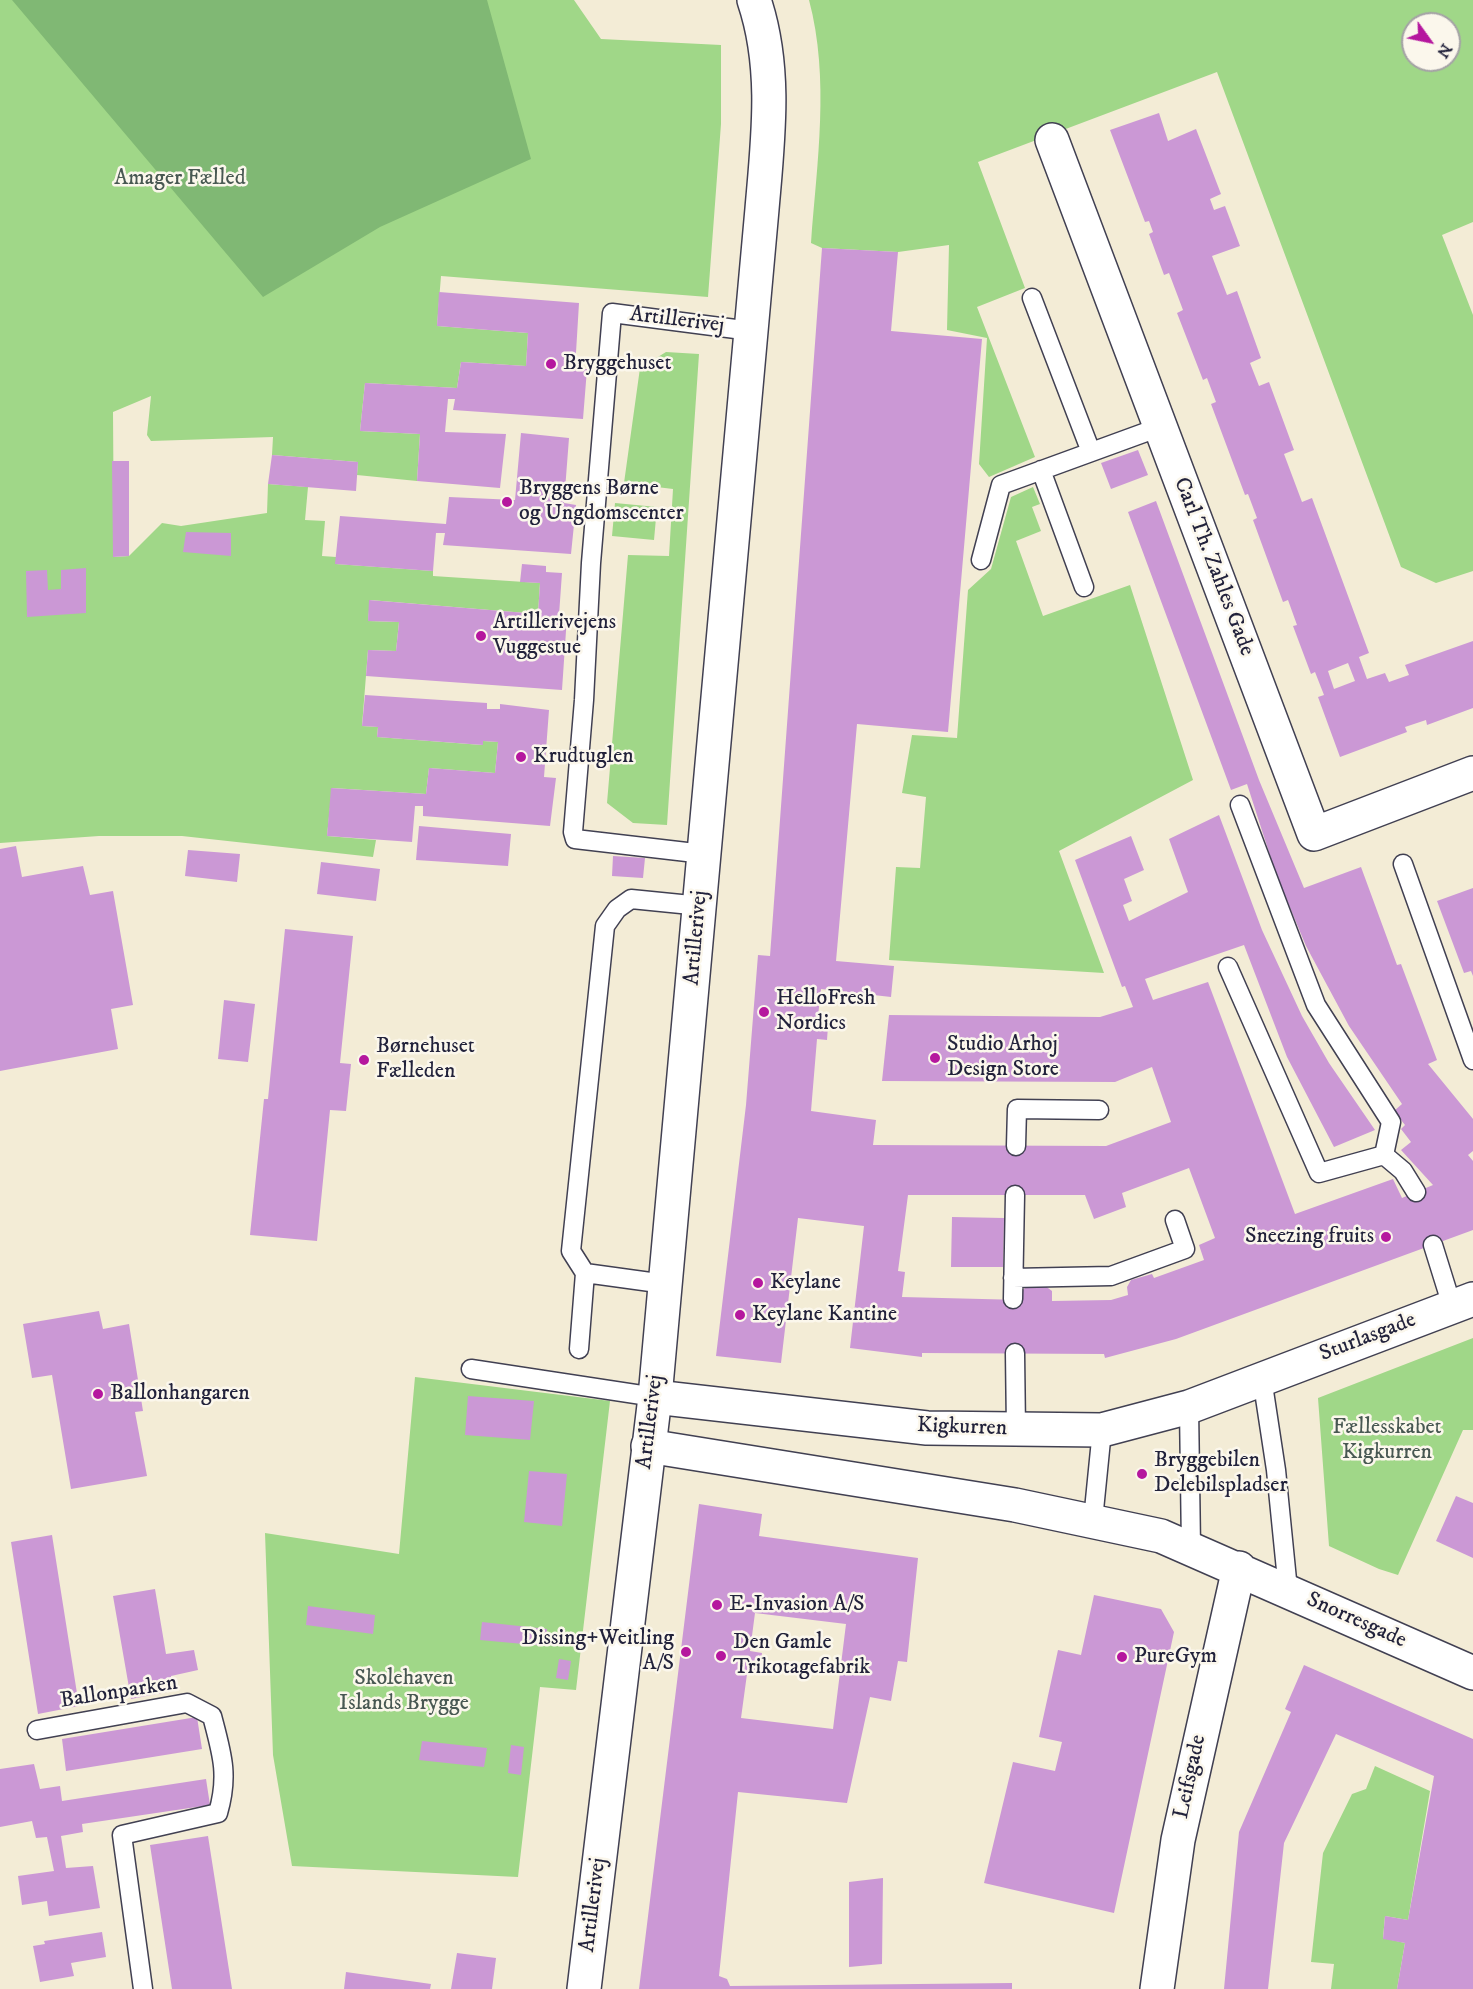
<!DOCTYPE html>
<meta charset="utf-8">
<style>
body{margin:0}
#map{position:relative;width:1473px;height:1989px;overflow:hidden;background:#f3ecd6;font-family:"IM FELL DW Pica",serif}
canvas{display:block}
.north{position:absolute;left:1401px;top:12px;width:60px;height:60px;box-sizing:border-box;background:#fbf7ec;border:2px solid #a4a2a5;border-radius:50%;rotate:123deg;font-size:16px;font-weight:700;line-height:24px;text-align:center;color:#22223b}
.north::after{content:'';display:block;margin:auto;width:21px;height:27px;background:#b5179e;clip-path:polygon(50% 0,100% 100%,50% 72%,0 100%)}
</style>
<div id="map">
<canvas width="1473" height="1989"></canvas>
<div class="north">N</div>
</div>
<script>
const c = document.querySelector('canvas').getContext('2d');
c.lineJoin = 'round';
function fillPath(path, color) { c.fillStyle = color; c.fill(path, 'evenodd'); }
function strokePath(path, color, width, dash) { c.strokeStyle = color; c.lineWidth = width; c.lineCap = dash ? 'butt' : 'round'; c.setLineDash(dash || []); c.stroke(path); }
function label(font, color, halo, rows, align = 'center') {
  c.font = font + ' "IM FELL DW Pica",serif'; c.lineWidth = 5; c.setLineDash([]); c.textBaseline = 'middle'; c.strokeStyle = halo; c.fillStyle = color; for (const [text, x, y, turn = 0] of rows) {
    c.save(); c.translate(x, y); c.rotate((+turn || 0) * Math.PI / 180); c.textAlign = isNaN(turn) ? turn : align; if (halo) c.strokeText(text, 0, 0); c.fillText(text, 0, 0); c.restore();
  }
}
const green = new Path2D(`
 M 0,0 L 574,0 L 601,39 L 721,45 L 721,124 L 708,297 L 441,276 L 437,326 L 528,333 L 526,366 L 461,362 L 457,388 L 365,383 L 360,431 L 420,434 L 417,481 L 357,475 L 358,462 L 272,455 L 273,437 L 151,441 L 147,435 L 151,396 L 113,412 L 114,557 L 129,556 L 162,523 L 181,526 L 267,513 L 268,484 L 308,487 L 305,520 L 325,521 L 322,556 L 336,557 L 336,564 L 433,571 L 433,576 L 540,583 L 538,614 L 370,600 L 368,621 L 399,622 L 396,651 L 368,650 L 362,726 L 378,727 L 377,737 L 482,745 L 483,741 L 498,742 L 495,773 L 429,768 L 426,794 L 332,788 L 327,836 L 376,840 L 373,857 L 182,836 L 99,836 L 0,843 Z
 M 809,0 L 1473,0 L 1473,222 L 1442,235 L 1473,315 L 1473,571 L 1436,583 L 1401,567 L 1217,72 L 978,162 L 1025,288 L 977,307 L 1035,457 L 989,477 L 979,464 L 987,338 L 947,330 L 949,245 L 898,252 L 822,248 L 811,243 C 817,162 830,79 809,0 ZM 1413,24 L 1449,24 L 1449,60 L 1413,60 Z
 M 666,352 L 699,354 L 667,825 L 633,823 L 607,803 L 628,555 L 669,556 L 673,489 L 624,483 L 640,368 Z
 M 1033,487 L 1040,504 L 1032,507 L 1041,531 L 1016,541 L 1043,616 L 1130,585 L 1193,780 L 1059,851 L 1104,973 L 889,960 L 896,867 L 920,868 L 926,797 L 902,793 L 912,735 L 957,738 L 968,590 L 991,569 L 1011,497 Z
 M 615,503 L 657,507 L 654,540 L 612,536 Z
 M 1473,1338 L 1473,1430 L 1463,1430 L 1398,1575 L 1379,1569 L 1329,1546 L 1318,1398 Z
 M 415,1377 L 610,1401 L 576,1690 L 540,1687 L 518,1877 L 292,1866 L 273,1755 L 265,1533 L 399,1554 Z
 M 1375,1766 L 1430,1791 L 1408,1920 L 1385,1916 L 1383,1938 L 1405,1943 L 1397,1989 L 1331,1989 L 1334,1964 L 1311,1962 L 1323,1853 L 1352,1794 L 1366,1789 Z`);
const forest = new Path2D(`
 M 12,0 L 487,0 L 531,159 L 380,227 L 263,297 Z`);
const building = new Path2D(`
 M 1159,113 L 1168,141 L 1196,129 L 1221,194 L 1210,199 L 1214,210 L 1225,206 L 1240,246 L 1212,256 L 1227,295 L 1237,291 L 1261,358 L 1250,363 L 1259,386 L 1269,382 L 1294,450 L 1284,454 L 1302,502 L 1312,498 L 1369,653 L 1359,657 L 1367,679 L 1385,673 L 1389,682 L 1409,675 L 1405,665 L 1473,641 L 1473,708 L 1427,725 L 1426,720 L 1405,727 L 1407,732 L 1340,757 L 1318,697 L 1324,695 L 1315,672 L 1311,674 L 1293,626 L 1297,625 L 1288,600 L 1283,602 L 1253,520 L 1257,518 L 1248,494 L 1245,495 L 1211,404 L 1216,402 L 1207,378 L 1203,380 L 1177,313 L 1183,310 L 1169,273 L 1164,275 L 1149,234 L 1153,232 L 1149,221 L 1145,222 L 1110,130 ZM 1348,663 L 1355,681 L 1334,689 L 1328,671 Z
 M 822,248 L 898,252 L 891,331 L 982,339 L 948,732 L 857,724 L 836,961 L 894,966 L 891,997 L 821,989 L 817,1025 L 828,1026 L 827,1040 L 817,1039 L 811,1111 L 876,1120 L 873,1145 L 1106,1146 L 1171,1122 L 1152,1067 L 1115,1082 L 882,1081 L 889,1015 L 1100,1017 L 1133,1007 L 1125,986 L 1122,987 L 1075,860 L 1131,836 L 1144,870 L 1124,879 L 1132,901 L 1123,905 L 1129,921 L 1188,892 L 1169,839 L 1219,815 L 1262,930 L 1302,1016 L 1329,1063 L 1375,1130 L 1334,1147 L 1287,1057 L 1244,945 L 1145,979 L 1153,1000 L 1208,982 L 1295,1214 L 1393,1179 L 1402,1198 L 1433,1185 L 1401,1150 L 1411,1142 L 1401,1129 L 1405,1125 L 1394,1111 L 1402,1104 L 1349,1026 L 1306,946 L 1276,874 L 1247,784 L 1231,790 L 1128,512 L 1156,501 L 1259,780 L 1304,888 L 1361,867 L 1397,965 L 1401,964 L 1437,1060 L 1428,1064 L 1473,1119 L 1473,1151 L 1468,1155 L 1473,1161 L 1473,1230 L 1176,1339 L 1105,1358 L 1104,1354 L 922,1353 L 922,1357 L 850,1348 L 864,1226 L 798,1218 L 781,1363 L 716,1356 L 746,1105 L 758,955 L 770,956 ZM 1189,1168 L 1215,1238 L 1199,1245 L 1204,1260 L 1154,1278 L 1152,1274 L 1131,1280 L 1127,1287 L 1128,1295 L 1111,1300 L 1052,1301 L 1052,1291 L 1044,1285 L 1028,1285 L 1022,1291 L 1022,1300 L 902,1297 L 905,1272 L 898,1271 L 908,1195 L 1085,1195 L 1094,1219 L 1126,1207 L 1122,1193 Z
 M 439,292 L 579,303 L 575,369 L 587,369 L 583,419 L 453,410 L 455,399 L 448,399 L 445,432 L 506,434 L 500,488 L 417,481 L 420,434 L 360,431 L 365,383 L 457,388 L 461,362 L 526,366 L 528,333 L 437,326 Z
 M 521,433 L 569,438 L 564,503 L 576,505 L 571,554 L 443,545 L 445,533 L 436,533 L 433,571 L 335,564 L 340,516 L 446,524 L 449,497 L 515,500 Z
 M 1138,450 L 1148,475 L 1111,489 L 1101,463 Z
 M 272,455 L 358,462 L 356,491 L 268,484 Z
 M 112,461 L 129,461 L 129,556 L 113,557 Z
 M 186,532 L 231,533 L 231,556 L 183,552 Z
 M 522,564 L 546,566 L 546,572 L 562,573 L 559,615 L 567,616 L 562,690 L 366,676 L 368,650 L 396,651 L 399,622 L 368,621 L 369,600 L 538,614 L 540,583 L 520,582 Z
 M 86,568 L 86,613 L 27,617 L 26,571 L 47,570 L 48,590 L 61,589 L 61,570 Z
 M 365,695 L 487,703 L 487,709 L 500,709 L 500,704 L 549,710 L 544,777 L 556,778 L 550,826 L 423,816 L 423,806 L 415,806 L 412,842 L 327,836 L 331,788 L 426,794 L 429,768 L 495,773 L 498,742 L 483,741 L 483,745 L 377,737 L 378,727 L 362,726 Z
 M 419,826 L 511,834 L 508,866 L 416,860 Z
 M 16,846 L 22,877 L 83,866 L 90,895 L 113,891 L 133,1005 L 111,1009 L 118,1049 L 0,1071 L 0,849 Z
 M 188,850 L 240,854 L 237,882 L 185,876 Z
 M 613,856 L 645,858 L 643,878 L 612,876 Z
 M 321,862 L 380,869 L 376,901 L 317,894 Z
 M 1473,888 L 1473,976 L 1471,971 L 1464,973 L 1437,901 Z
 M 285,929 L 353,936 L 340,1063 L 351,1064 L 346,1111 L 330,1110 L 317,1241 L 250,1235 L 264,1099 L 268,1099 Z
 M 224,1000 L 255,1004 L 248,1062 L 218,1059 Z
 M 952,1217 L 1004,1218 L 1003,1267 L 951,1267 Z
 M 99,1311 L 103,1329 L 129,1324 L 143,1411 L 135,1412 L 147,1476 L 71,1489 L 52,1375 L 32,1378 L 23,1324 Z
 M 468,1396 L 534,1401 L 530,1440 L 465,1435 Z
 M 529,1471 L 567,1474 L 562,1526 L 524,1522 Z
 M 1456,1496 L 1473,1503 L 1473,1558 L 1436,1541 Z
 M 699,1504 L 762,1514 L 759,1536 L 918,1558 L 907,1662 L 898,1661 L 891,1701 L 870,1697 L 847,1803 L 738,1792 L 719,1976 L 727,1979 L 730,1986 L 1012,1983 L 1012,1989 L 639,1989 ZM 755,1613 L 846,1624 L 833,1729 L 741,1718 L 747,1674 L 759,1675 L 762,1653 L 750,1651 Z
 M 52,1535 L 79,1706 L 38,1714 L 11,1542 Z
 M 155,1589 L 166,1654 L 194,1650 L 198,1670 L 171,1676 L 172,1691 L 131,1699 L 113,1596 Z
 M 1094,1595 L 1161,1609 L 1174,1632 L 1114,1913 L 984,1883 L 1013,1762 L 1055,1771 L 1062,1742 L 1039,1737 L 1058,1650 L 1081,1655 Z
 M 308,1606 L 375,1615 L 373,1634 L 306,1625 Z
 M 482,1622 L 547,1629 L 545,1646 L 480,1640 Z
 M 559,1659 L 571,1661 L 568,1680 L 556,1678 Z
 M 1304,1665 L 1473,1739 L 1473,1989 L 1397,1989 L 1405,1943 L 1383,1939 L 1385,1916 L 1408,1920 L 1434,1776 L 1336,1734 L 1284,1843 L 1268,1989 L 1224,1989 L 1239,1832 L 1291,1712 L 1285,1709 Z
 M 197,1717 L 202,1749 L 66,1771 L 62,1739 Z
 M 422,1741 L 487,1748 L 484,1767 L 419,1760 Z
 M 511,1745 L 524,1747 L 521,1775 L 508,1773 Z
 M 34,1764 L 40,1789 L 60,1786 L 62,1801 L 206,1779 L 210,1805 L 82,1824 L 83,1832 L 61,1836 L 66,1868 L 93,1866 L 100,1908 L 49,1916 L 47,1901 L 22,1905 L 18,1876 L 54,1871 L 47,1837 L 36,1838 L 32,1821 L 0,1827 L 0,1769 Z
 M 208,1836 L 232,1989 L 172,1989 L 150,1845 Z
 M 883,1878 L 882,1964 L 849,1967 L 849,1882 Z
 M 102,1932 L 106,1957 L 71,1963 L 74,1976 L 40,1982 L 33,1946 L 45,1944 L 44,1941 Z
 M 457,1953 L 496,1958 L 492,1989 L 451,1989 Z
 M 346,1972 L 431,1984 L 430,1989 L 344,1989 Z`);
const service = new Path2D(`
 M 1032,298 L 1091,452
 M 1041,470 L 1084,587
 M 981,560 L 1001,485 L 1160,427
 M 1240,805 L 1316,1005 L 1391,1122 L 1384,1155
 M 704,854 L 575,839 L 573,832 L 584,700 L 591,563 L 612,313 L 751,331
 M 1403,864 L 1473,1060
 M 1228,967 L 1319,1173 L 1384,1155 L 1403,1171 L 1416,1192
 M 1016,1146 L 1017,1109 L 1099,1110
 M 1433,1245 L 1452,1306
 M 1013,1278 L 1111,1276 L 1185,1249 L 1175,1220
 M 665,1284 L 585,1273 L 571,1251 L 605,926 L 617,909 L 631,899 L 701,906
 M 1013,1299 L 1015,1195
 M 579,1349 L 585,1273
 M 1015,1353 L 1016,1430
 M 471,1369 L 655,1397
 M 1262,1378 L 1276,1470 L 1288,1590
 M 1189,1407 L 1191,1548
 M 1093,1520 L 1102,1430
 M 37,1730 L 187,1703 L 212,1716 C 222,1754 229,1775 218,1813 L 122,1835 L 143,1989`);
const minor = new Path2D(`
 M 1052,140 L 1314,834 L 1473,773
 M 655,1397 L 927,1428 L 1102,1430 L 1189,1407 L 1473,1299
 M 648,1446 L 1015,1505 L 1161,1536 L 1473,1673
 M 1157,1989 L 1178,1840 L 1239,1568`);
const tertiary = new Path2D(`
 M 584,1989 L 655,1397 L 762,209 C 768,139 777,68 754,0`);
const markers = [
 [551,364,6,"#b5179e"],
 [507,502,6,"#b5179e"],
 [481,636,6,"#b5179e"],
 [521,757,6,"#b5179e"],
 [764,1012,6,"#b5179e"],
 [935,1058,6,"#b5179e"],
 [364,1060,6,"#b5179e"],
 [1386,1237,6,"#b5179e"],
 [758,1283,6,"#b5179e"],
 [740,1315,6,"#b5179e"],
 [98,1394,6,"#b5179e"],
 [1142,1474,6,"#b5179e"],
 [717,1605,6,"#b5179e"],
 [686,1652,6,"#b5179e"],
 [721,1656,6,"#b5179e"],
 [1122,1657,6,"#b5179e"]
];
const parkNames = [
 ["Amager Fælled",180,179],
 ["Fællesskabet",1387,1428],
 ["Kigkurren",1387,1453],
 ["Skolehaven",404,1679],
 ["Islands Brygge",404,1704]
];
const streetNames = [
 ["Artillerivej",677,321,7],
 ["Carl Th. Zahles Gade",1213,567,69],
 ["Artillerivej",697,938,-85],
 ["Sturlasgade",1368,1338,-21],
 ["Artillerivej",651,1422,-83],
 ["Kigkurren",962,1428,2],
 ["Snorresgade",1356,1621,24],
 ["Ballonparken",119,1693,-9],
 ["Leifsgade",1191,1777,-78],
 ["Artillerivej",594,1905,-83]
];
const poiNames = [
 ["Bryggehuset",563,364],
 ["Bryggens Børne",519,489],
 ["og Ungdomscenter",519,514],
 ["Artillerivejens",493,623],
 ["Vuggestue",493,648],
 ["Krudtuglen",533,757],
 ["HelloFresh",776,999],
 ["Nordics",776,1024],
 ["Studio Arhoj",947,1045],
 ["Design Store",947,1070],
 ["Børnehuset",376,1047],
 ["Fælleden",376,1072],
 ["Sneezing fruits",1374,1237,"right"],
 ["Keylane",770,1283],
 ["Keylane Kantine",752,1315],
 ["Ballonhangaren",110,1394],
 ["Bryggebilen",1154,1461],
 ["Delebilspladser",1154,1486],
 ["E-Invasion A/S",729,1605],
 ["Dissing+Weitling",674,1639,"right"],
 ["A/S",674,1664,"right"],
 ["Den Gamle",733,1643],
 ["Trikotagefabrik",733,1668],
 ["PureGym",1134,1657]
];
fillPath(green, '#a0d788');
fillPath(forest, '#80b874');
fillPath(building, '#cb98d5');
strokePath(service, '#414052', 21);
strokePath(minor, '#414052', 36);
strokePath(tertiary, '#414052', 36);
strokePath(service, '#fff', 18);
strokePath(minor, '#fff', 33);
strokePath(tertiary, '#fff', 33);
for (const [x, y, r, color] of markers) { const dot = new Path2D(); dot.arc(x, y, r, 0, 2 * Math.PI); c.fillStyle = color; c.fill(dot); strokePath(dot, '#fbf7ec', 2); }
label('22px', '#485852', '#fbf7ec', parkNames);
label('22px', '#22223b', '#fbf7ec', streetNames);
label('22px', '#22223b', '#fbf7ec', poiNames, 'left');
</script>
